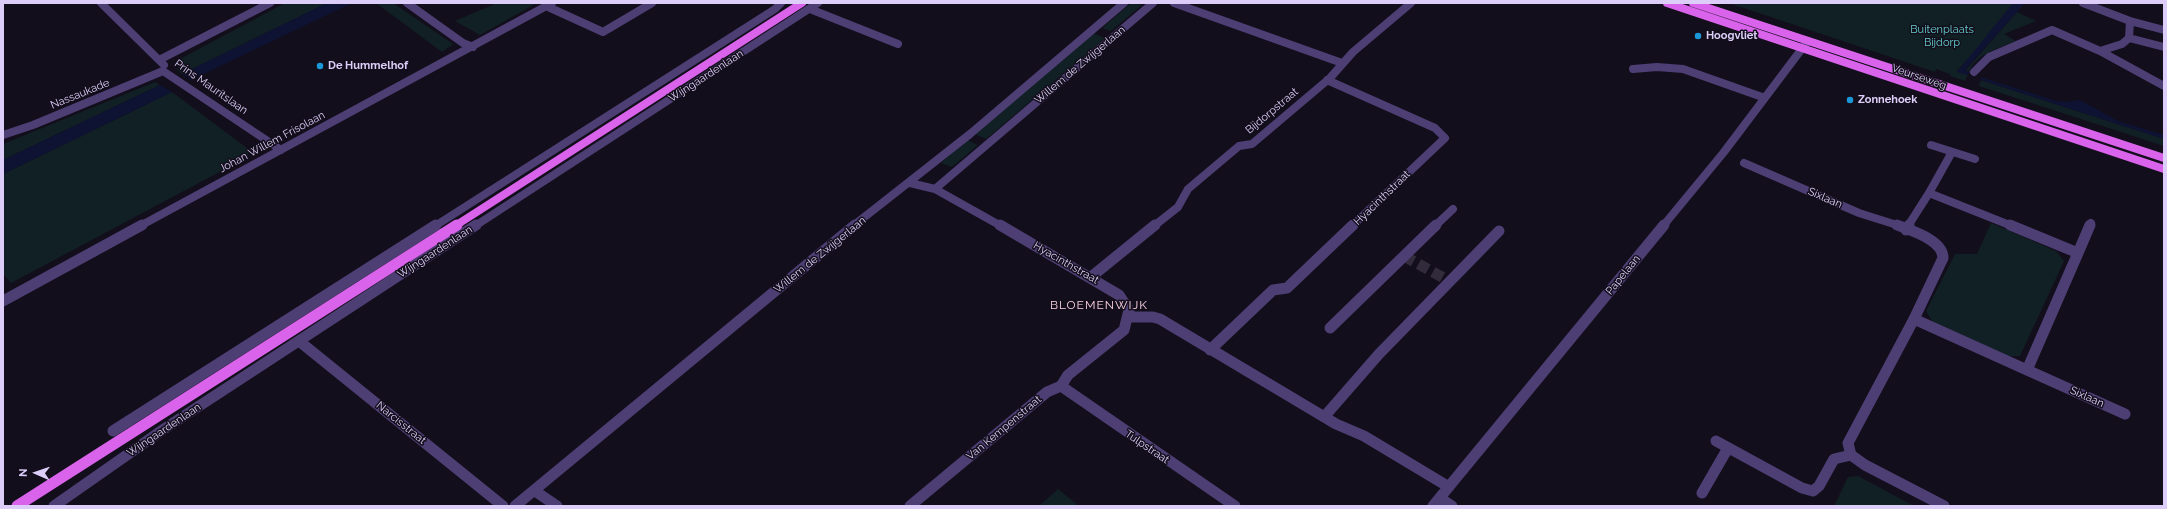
<!DOCTYPE html>
<style>
body{margin:0}
#map{position:relative;width:2167px;height:509px;overflow:hidden;background:#130e1b;font-family:Raleway,sans-serif}
canvas{display:block}
.frame{position:absolute;inset:0;border:4px solid #ddcef9;pointer-events:none}
.north{position:absolute;left:16px;top:453px;width:40px;height:40px;-webkit-text-stroke:3px #130e1b;paint-order:stroke;rotate:272deg;font-size:11px;font-weight:700;line-height:16px;text-align:center;color:#ddcef9}
.north::after{content:'';display:block;margin:auto;width:14px;height:18px;background:#ddcef9;clip-path:polygon(50% 0,100% 100%,50% 72%,0 100%)}
</style>
<div id="map">
<canvas width="2167" height="509"></canvas>
<div class="frame"></div>
<div class="north">N</div>
</div>
<script>
const c = document.querySelector('canvas').getContext('2d');
c.lineJoin = 'round';
function fillPath(path, color) { c.fillStyle = color; c.fill(path, 'evenodd'); }
function strokePath(path, color, width, dash) { c.strokeStyle = color; c.lineWidth = width; c.lineCap = dash ? 'butt' : 'round'; c.setLineDash(dash || []); c.stroke(path); }
function label(font, color, halo, rows, align = 'center') {
  c.font = font + ' Raleway,sans-serif'; c.lineWidth = 3; c.setLineDash([]); c.textBaseline = 'middle'; c.strokeStyle = halo; c.fillStyle = color; for (const [text, x, y, turn = 0] of rows) {
    c.save(); c.translate(x, y); c.rotate((+turn || 0) * Math.PI / 180); c.textAlign = isNaN(turn) ? turn : align; if (halo) c.strokeText(text, 0, 0); c.fillText(text, 0, 0); c.restore();
  }
}
const green = new Path2D(`
 M 285,3 L 327,3 L 182,74 L 177,70 L 180,59 Z
 M 376,3 L 393,3 L 453,44 L 442,52 Z
 M 497,3 L 537,3 L 480,35 L 455,21 Z
 M 1131,3 L 1142,5 L 1111,31 L 1102,28 Z
 M 1729,3 L 2020,3 L 1957,71 L 1968,75 L 1965,81 L 1950,76 L 1950,74 L 1936,69 L 1935,72 Z
 M 2017,12 L 2036,21 L 2004,34 L 2016,41 C 1999,48 1977,53 1969,72 L 1965,71 Z
 M 1093,33 L 1105,38 L 986,139 L 975,134 Z
 M 1981,80 L 2164,139 L 2164,146 L 1979,86 Z
 M 155,82 L 160,85 L 3,160 L 3,144 Z
 M 172,92 L 251,151 L 244,159 L 11,283 L 3,274 L 3,174 Z
 M 967,140 L 978,145 L 952,167 L 941,163 Z
 M 1991,223 L 2056,251 L 2064,261 L 2020,356 L 2008,356 L 1933,322 L 1926,311 L 1955,254 L 1977,254 Z
 M 1858,476 L 1914,506 L 1834,506 L 1848,477 Z
 M 1058,489 L 1079,506 L 1039,506 Z`);
const water = new Path2D(`
 M 327,3 L 352,3 L 191,80 L 182,74 Z
 M 2013,3 L 2025,3 L 1965,70 L 1969,72 L 1968,75 L 1957,72 Z
 M 1981,77 L 2056,101 L 2066,102 L 2080,100 L 2118,121 L 2164,135 L 2164,139 L 1981,80 Z
 M 160,85 L 172,92 L 3,174 L 3,160 Z`);
const minorTunnel = new Path2D(`
 M 1404,256 L 1451,282`);
const minorFar1 = new Path2D(`
 M 101,3 L 164,65
 M 407,3 L 463,43 L 473,47
 M 1174,3 L 1342,63
 M 2083,3 L 2130,21 L 2164,30
 M 546,6 L 603,32 L 652,3
 M 810,9 L 898,44
 M 2130,21 L 2129,38 L 2122,44 L 2100,51 L 2164,86
 M 2129,38 L 2164,47
 M 159,60 L 270,3
 M 1633,69 L 1657,67 L 1683,69 L 1765,98
 M 163,71 L 281,150
 M 1974,72 L 1989,57 L 2052,30 L 2100,51
 M 1327,80 L 1435,128 L 1445,138 L 1352,226
 M 3,135 L 33,125 L 163,71
 M 1931,145 L 1975,159
 M 1744,163 L 1859,213 L 1900,226
 M 910,183 L 935,189 L 1001,226
 M 935,189 L 1153,3
 M 1929,193 L 1952,152
 M 140,226 L 552,3
 M 435,226 L 775,9 L 781,3
 M 475,226 L 818,3
 M 853,226 L 970,134 L 1124,3
 M 1154,226 L 1178,207 L 1188,189 L 1239,146 L 1252,144 L 1330,78 L 1353,52 L 1411,3
 M 1435,226 L 1453,209
 M 1663,226 L 1724,152 L 1807,42
 M 1908,226 L 1929,193 L 2012,226
 M 2089,226 L 2091,223`);
const minor = new Path2D(`
 M 1897,225 C 1912,231 1943,240 1943,258 L 1914,319 L 1848,443 L 1851,455 L 1865,465 L 1944,506
 M 1906,230 L 1909,225
 M 2078,253 L 2090,225
 M 1091,277 L 1155,225
 M 3,301 L 142,225
 M 1129,317 L 1153,317 L 1160,319 L 1336,424 L 1364,436 L 1449,487
 M 1914,319 L 2027,370 L 2078,253 L 2010,225
 M 1330,328 L 1436,225
 M 299,341 L 503,506
 M 1210,350 L 1273,290 L 1287,288 L 1353,225
 M 2027,370 L 2125,414
 M 1061,386 L 1235,506
 M 1324,417 L 1379,354 L 1499,231
 M 113,431 L 436,225
 M 1716,441 L 1802,488 L 1813,491 L 1819,486 L 1834,459 L 1851,455
 M 535,491 L 557,506
 M 1702,493 L 1728,448
 M 1440,498 L 1452,506
 M 54,506 L 164,429 L 476,225
 M 515,506 L 855,225
 M 910,506 L 1047,392 L 1061,386 L 1068,375 L 1124,330 L 1129,310 L 1119,295 L 1000,225
 M 1433,506 L 1664,225`);
const majorFar1 = new Path2D(`
 M 1667,3 L 2164,169
 M 1693,3 L 2164,158
 M 455,226 L 802,3`);
const major = new Path2D(`
 M 17,506 L 457,225`);
const markers = [
 [1698,36,4,"#1c97d7"],
 [320,66,4,"#1c97d7"],
 [1850,100,4,"#1c97d7"]
];
const parkNames = [
 ["Buitenplaats",1942,30],
 ["Bijdorp",1942,43]
];
const poiNames = [
 ["Hoogvliet",1706,36],
 ["De Hummelhof",328,66],
 ["Zonnehoek",1858,100]
];
const streetNames = [
 ["Willem de Zwijgerlaan",1080,65,-40],
 ["Wijngaardenlaan",706,76,-33],
 ["Veurseweg",1919,77,19],
 ["Prins Mauritslaan",211,87,35],
 ["Nassaukade",80,94,-22],
 ["Bijdorpstraat",1272,111,-40],
 ["Johan Willem Frisolaan",272,142,-28],
 ["Hyacinthstraat",1382,198,-44],
 ["Sixlaan",1825,198,23],
 ["Wijngaardenlaan",435,252,-33],
 ["Willem de Zwijgerlaan",820,255,-39],
 ["Hyacinthstraat",1066,263,30],
 ["Papelaan",1623,275,-51],
 ["Sixlaan",2087,397,24],
 ["Narcisstraat",401,423,39],
 ["Van Kempenstraat",1004,428,-40],
 ["Wijngaardenlaan",164,430,-34],
 ["Tulpstraat",1147,447,34]
];
const neighbourhoodNames = [
 ["BLOEMENWIJK",1099,305]
];
fillPath(green, '#112024');
fillPath(water, '#0e1334');
strokePath(minorTunnel, '#312b3c', 11, [11, 5.5]);
strokePath(minorFar1, '#4d3e74', 8);
strokePath(minor, '#4d3e74', 11);
strokePath(majorFar1, '#d963eb', 8);
strokePath(major, '#d963eb', 11);
for (const [x, y, r, color] of markers) { const dot = new Path2D(); dot.arc(x, y, r, 0, 2 * Math.PI); c.fillStyle = color; c.fill(dot); strokePath(dot, '#130e1b', 1.5); }
label('11px', '#65cecd', '#130e1b', parkNames);
label('bold 11px', '#ddcef9', '#130e1b', poiNames, 'left');
label('11px', '#ddcef9', '#130e1b', streetNames);
c.letterSpacing = '1px';
label('12px', '#f9d0e0', '#130e1b', neighbourhoodNames);
c.letterSpacing = '0px';
</script>
